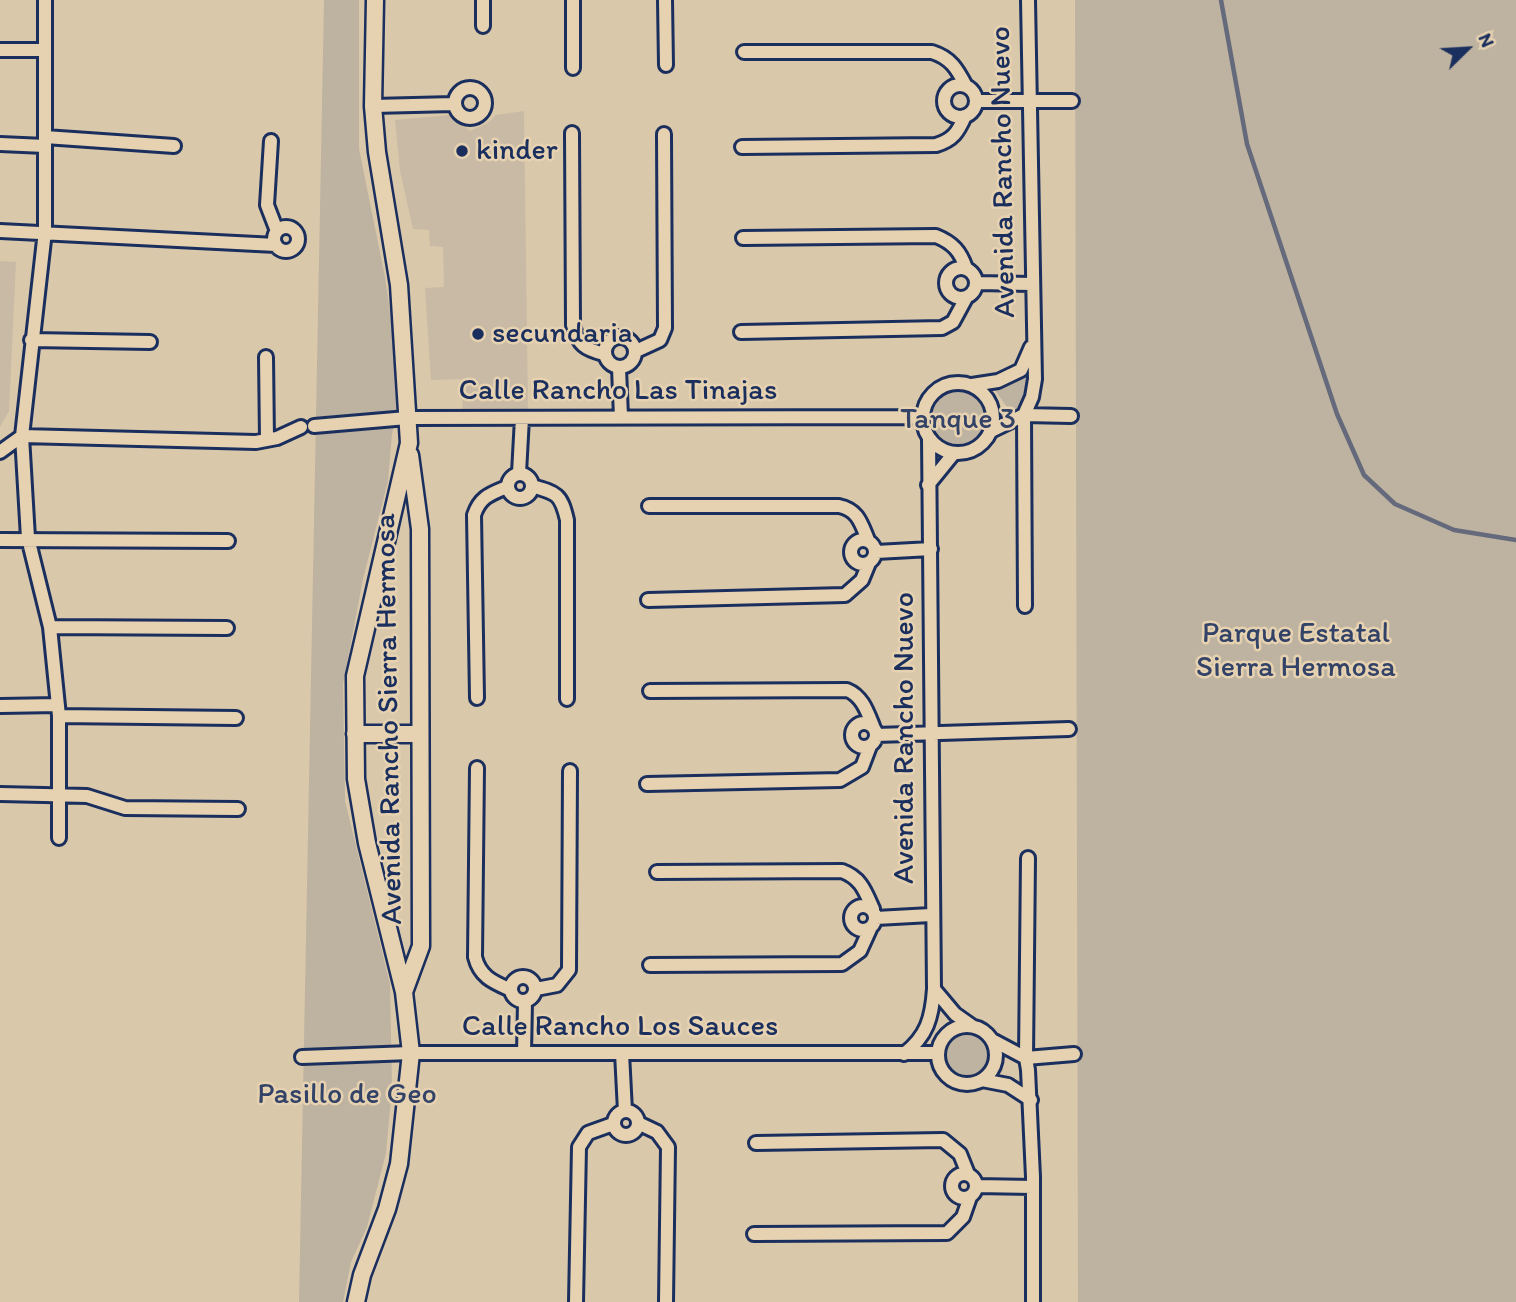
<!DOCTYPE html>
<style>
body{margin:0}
#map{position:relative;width:1516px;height:1302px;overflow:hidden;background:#dac8ab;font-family:Itim,sans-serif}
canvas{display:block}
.north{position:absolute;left:1432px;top:14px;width:70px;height:70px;-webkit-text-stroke:5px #e6d2b0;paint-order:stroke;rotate:66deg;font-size:19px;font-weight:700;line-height:28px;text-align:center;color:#1b2f5e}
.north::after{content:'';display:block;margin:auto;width:24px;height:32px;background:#1b2f5e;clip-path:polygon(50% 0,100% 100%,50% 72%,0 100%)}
</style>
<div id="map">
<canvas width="1516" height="1302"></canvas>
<div class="north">N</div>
</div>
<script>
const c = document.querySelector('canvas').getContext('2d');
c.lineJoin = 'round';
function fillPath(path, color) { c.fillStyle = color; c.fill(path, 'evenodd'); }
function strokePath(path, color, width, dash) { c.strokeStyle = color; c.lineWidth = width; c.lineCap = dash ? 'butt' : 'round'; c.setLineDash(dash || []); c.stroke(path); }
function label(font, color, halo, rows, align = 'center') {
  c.font = font + ' Itim,sans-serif'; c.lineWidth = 5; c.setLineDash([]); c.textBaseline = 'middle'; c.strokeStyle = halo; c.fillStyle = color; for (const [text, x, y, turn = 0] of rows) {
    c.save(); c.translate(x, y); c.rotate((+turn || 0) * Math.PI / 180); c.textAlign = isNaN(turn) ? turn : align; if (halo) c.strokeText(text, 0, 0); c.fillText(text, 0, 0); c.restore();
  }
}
const built = new Path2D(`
 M 524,111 L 528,409 L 463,413 L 461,379 L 431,380 L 425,288 L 444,287 L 443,247 L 430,246 L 429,230 L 413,229 L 400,171 L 395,120 L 450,115 L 470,131 L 488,123 L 496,115 Z
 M 0,261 L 16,262 L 9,411 L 0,427 Z`);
const green = new Path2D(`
 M 324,0 L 359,0 L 359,149 L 385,277 L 393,333 L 398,409 L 392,434 L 388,481 L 363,579 L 343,684 L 345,801 L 390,984 L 392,1088 L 386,1153 L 367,1227 L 351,1262 L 343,1302 L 299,1302 Z
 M 1075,0 L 1516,0 L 1516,1302 L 1078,1302 Z
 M 1031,359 L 1029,396 L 1018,413 L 1011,413 L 995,390 C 1015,386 1022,377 1031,359 Z
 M927 420a31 31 0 1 1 62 0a31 31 0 1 1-62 0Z
 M945 1057a23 23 0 1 1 46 0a23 23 0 1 1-46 0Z`);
const stream = new Path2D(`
 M 1221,0 L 1247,144 L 1337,414 L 1364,475 L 1395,504 L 1454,530 L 1516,540`);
const street = new Path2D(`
 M 45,0 L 45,231 L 22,436 L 28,538 L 50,627 L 59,716 L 59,838
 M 483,0 L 483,26
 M 573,0 L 573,68
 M 665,0 L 666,65
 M 0,50 L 44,50
 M 744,52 L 932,52 C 951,58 957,69 966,86
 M944 101a16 16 0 1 1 32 0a16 16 0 1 1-32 0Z
 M455 103a15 15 0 1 1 30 0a15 15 0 1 1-30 0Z
 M 976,101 L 1072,101
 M 373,106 L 454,104
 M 572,133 L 573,325 C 578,345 585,349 604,354
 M 45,137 L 174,146
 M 271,141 L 267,205 L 277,231
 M 0,144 L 45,146
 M 742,147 L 936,145 C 953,140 958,132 965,116
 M274 239a12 12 0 1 1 24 0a12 12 0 1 1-24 0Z
 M 0,231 L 276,245
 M 743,238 L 936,236 C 953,243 960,251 966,268
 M946 283a15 15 0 1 1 30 0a15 15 0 1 1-30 0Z
 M 976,283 L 1032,284
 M 741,332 L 942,328 L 953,322 L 966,298
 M605 352a15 15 0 1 1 30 0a15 15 0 1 1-30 0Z
 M 31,340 L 150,342
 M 636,351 L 660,340 L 665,328 L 664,134
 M 266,357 L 267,440
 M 619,368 L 621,417
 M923 418a35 35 0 1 1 70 0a35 35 0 1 1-70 0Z
 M 972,385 L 998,381 L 1021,370 L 1031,347
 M 314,426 L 407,418 L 922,417
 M 991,431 L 1024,415 L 1032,397 L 1035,379 L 1028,0
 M 0,452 L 22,436 L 256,442 L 277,438 L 301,427
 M 519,473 L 522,418
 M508 486a12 12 0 1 1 24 0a12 12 0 1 1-24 0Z
 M 928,485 L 954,453
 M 532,486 C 557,493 561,494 567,520 L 567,699
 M 649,506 L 839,506 C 858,510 861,523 868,540
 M851 552a12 12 0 1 1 24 0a12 12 0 1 1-24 0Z
 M 0,540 L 228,541
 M 876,552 L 931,549
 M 648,600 L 845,595 L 862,580 L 869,563
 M 1025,606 L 1024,415 L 1071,416
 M 50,627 L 227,628
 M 650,691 L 847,690 C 862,696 867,711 873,726
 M 477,698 L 474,515 C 480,497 490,494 507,487
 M 0,706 L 58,705
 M 59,716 L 236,718
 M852 735a12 12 0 1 1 24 0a12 12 0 1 1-24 0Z
 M 876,735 L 1069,729
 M 477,768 L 475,957 C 480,977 493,982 511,990
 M 647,784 L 840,780 L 862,767 L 870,746
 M 0,794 L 87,796 L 125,808 L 238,809
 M 1028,858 L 1026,1058 L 1074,1054
 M 657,872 L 842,871 C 861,878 865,891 873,909
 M851 918a12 12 0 1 1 24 0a12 12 0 1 1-24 0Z
 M 876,918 L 931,915
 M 650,965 L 842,964 L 860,951 L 870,929
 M511 989a12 12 0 1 1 24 0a12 12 0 1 1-24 0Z
 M 536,989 L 557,985 L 569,970 L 570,771
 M 934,989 L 955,1014 L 972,1026
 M938 1055a29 29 0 1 1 58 0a29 29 0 1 1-58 0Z
 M 994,1041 L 1026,1058 L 1028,1070 L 1033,1177 L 1033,1302
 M 524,1053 L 525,1002
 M 622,1053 L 625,1111
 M 904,1054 C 927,1036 932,1018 934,989 L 929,438
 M 302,1057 L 411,1053 L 938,1053
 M 982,1080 L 1008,1085 L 1031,1100
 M614 1123a12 12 0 1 1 24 0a12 12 0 1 1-24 0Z
 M 638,1123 L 657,1132 L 668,1147 L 666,1302
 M 756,1143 L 943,1140 L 960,1154 L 968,1174
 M952 1186a12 12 0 1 1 24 0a12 12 0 1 1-24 0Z
 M 976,1186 L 1033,1187
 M 754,1234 L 947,1233 L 963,1217 L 970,1197
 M 576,1302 L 579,1147 L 588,1133 L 613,1124`);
const secondary = new Path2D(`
 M 355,734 L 420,734
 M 404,992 L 421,946 L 420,529 L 410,455
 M 356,1302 L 362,1275 L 387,1209 L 399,1164 L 411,1053 L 404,992 L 367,843 L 356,779 L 355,676 L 409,443 L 399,285 L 377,152 L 373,106 L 375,0`);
const markers = [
 [462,151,7,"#1b2f5e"],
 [478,334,7,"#1b2f5e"]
];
const poiNames = [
 ["kinder",476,151],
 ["secundaria",492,334]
];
const streetNames = [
 ["Avenida Rancho Nuevo",1004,172,-91],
 ["Calle Rancho Las Tinajas",618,391],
 ["Avenida Rancho Sierra Hermosa",390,719,-91],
 ["Avenida Rancho Nuevo",905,738,-90],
 ["Calle Rancho Los Sauces",620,1027]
];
const parkNames = [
 ["Tanque 3",958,420],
 ["Parque Estatal",1296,634],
 ["Sierra Hermosa",1296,668],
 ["Pasillo de Geo",347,1095]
];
fillPath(built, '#c8baa4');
fillPath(green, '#beb2a0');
strokePath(stream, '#646a7c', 4.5);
strokePath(street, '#1b2f5e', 18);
strokePath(secondary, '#1b2f5e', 21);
strokePath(street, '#e6d2b0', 12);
strokePath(secondary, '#e6d2b0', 16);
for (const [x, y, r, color] of markers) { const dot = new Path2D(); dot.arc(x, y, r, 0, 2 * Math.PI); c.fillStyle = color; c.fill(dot); strokePath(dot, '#e6d2b0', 2.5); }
label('30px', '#1b2f5e', '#e6d2b0', poiNames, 'left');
label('30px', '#1b2f5e', '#e6d2b0', streetNames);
label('30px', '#334368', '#e6d2b0', parkNames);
</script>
